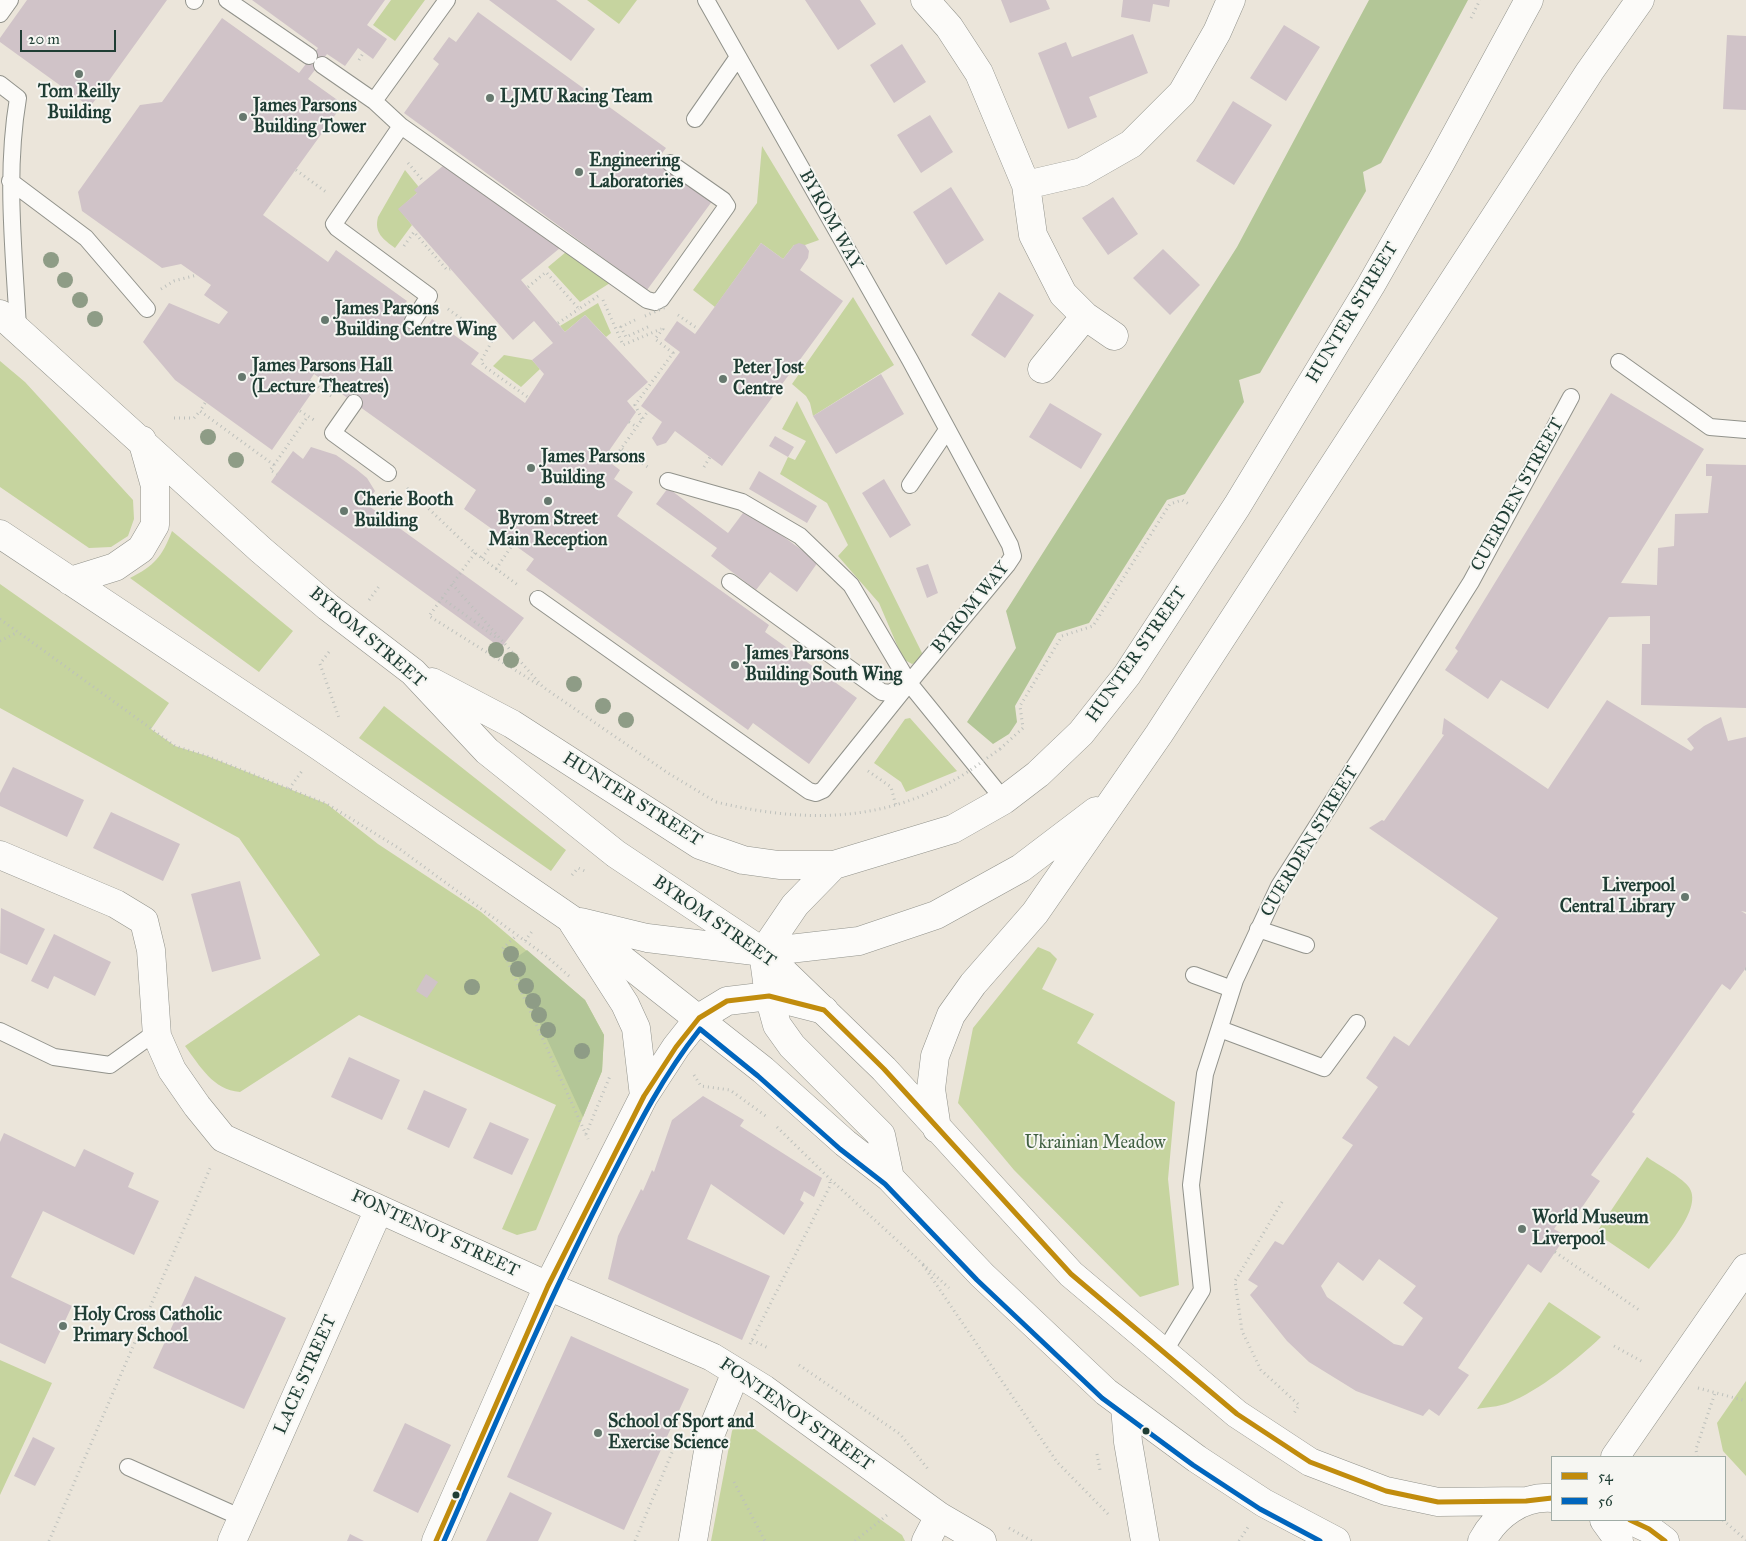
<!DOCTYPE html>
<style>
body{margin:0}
#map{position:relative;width:1746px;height:1541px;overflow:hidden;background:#ebe5da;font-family:"IM FELL Great Primer",serif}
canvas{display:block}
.legend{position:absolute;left:1551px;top:1456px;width:175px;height:65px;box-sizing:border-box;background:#f6f6f2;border:1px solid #a0aca6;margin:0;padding:6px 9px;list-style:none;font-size:15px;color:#1f3d34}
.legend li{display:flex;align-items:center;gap:10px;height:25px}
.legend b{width:25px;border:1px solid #a0aca6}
.scale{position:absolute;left:20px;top:30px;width:96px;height:22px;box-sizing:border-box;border:2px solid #1f3d34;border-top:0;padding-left:6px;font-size:15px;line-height:18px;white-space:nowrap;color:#1f3d34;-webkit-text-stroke:4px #f6f6f2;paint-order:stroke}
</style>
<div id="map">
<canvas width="1746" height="1541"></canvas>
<ul class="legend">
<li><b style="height:6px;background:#c18c0d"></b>54</li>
<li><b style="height:6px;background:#0065bd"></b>56</li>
</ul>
<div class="scale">20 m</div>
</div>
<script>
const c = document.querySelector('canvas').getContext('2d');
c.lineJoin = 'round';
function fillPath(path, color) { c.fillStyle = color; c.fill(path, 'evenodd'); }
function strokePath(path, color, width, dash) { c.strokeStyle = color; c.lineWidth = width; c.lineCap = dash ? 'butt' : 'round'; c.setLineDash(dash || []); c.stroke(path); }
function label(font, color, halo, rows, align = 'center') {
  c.font = font + ' "IM FELL Great Primer",serif'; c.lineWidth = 4; c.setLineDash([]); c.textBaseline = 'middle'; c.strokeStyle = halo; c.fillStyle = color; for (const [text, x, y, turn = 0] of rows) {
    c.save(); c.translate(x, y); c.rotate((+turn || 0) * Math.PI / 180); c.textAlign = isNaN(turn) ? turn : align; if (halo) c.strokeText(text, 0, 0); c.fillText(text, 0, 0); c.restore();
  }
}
const green = new Path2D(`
 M 391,0 L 425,0 L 395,41 L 373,25 Z
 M 587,0 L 637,0 L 619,24 Z
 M 762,146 L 819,240 L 805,245 L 794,245 L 783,259 L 761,243 L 715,307 L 693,290 L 757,203 Z
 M 405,170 L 418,186 L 417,193 L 399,209 L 412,225 L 395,248 C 383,239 374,233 378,217 Z
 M 566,252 L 610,283 L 580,302 L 548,267 Z
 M 853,297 L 894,365 L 813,416 L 810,403 L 806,396 L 792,384 Z
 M 598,303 L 611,333 L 606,337 L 585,315 L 565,332 L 560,326 Z
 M 504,355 L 532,360 L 540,369 L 521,387 L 493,366 Z
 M 0,361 L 25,382 L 133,500 L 134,519 L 128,536 L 111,547 L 89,548 L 0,487 Z
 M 797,401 L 925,659 L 912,664 L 903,659 L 879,603 L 838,556 L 848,545 L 827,503 L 780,474 L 788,457 L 795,460 L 806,441 L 782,429 Z
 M 172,531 L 293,631 L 259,672 L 130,578 C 154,566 162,557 172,531 Z
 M 0,584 L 169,703 L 151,729 L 175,746 L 207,756 L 327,804 L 378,844 L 481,912 L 585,1000 L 604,1035 L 602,1071 L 536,1230 L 517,1235 L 502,1229 L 556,1105 L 359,1015 L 240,1092 C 213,1090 200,1066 185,1046 L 320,955 L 239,838 L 0,708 Z
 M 384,706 L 566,850 L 551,871 L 359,738 Z
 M 910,718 L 957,771 L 906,792 L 901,782 L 874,763 L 905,719 Z
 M 1038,947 L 1050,952 L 1057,959 L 1042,989 L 1094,1014 L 1077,1043 L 1175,1102 L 1168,1179 L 1179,1285 L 1140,1297 L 1014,1170 L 958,1103 L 973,1028 Z
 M 1647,1157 C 1658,1165 1680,1176 1688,1186 C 1706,1207 1662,1252 1649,1269 L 1596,1233 Z
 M 1549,1302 L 1601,1337 C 1577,1360 1539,1391 1508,1403 C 1498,1407 1487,1407 1477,1409 Z
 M 0,1360 L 52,1383 L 0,1495 Z
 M 1746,1381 L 1746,1476 L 1723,1451 L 1717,1423 Z
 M 742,1420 L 902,1535 L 905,1541 L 711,1541 L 732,1431 L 736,1423 Z`);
const forest = new Path2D(`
 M 1369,0 L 1468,0 L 1381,163 L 1363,172 L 1366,191 L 1260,373 L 1239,380 L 1244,402 L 1185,494 L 1167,500 L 1089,623 L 1057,633 L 1015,706 L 1017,722 L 1009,734 L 993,744 L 967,722 L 1016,648 L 1006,611 L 1237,247 Z
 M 527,950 L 585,1000 L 604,1035 L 602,1071 L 583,1117 L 511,961 Z`);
const building = new Path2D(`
 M 27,0 L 167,0 L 90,107 L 0,42 L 0,38 Z
 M 252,0 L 385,0 L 367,25 L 387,39 L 373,59 L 358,48 L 345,66 L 327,54 L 308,79 L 343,104 L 263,215 L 328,262 L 336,250 L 407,301 L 399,312 L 425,330 L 432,319 L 479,353 L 471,364 L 525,403 L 544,374 L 532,360 L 553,343 L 534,321 L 513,340 L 398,209 L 417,193 L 414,190 L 444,165 L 560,248 L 521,280 L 565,332 L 585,315 L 648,382 L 627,401 L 636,412 L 604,458 L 620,470 L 614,479 L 633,492 L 617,516 L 769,625 L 765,632 L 857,698 L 809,764 L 753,723 L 748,730 L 526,570 L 534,559 L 464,509 L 476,490 L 314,374 L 306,386 L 313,391 L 272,450 L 175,380 L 143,342 L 169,303 L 219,324 L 228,312 L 204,295 L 211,285 L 181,264 L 162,268 L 82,211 L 78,192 L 140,105 L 162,102 L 222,18 L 299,73 L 318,48 Z
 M 489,0 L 556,0 L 595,29 L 571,61 Z
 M 805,0 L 860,0 L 876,24 L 838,50 Z
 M 1001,0 L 1046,0 L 1050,9 L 1010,23 Z
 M 1123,0 L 1170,0 L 1169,7 L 1153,4 L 1150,22 L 1121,17 Z
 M 478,12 L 666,148 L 657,160 L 713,200 L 647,290 L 404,113 L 439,64 L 433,59 L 449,37 L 456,42 Z
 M 1284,25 L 1320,47 L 1286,101 L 1250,78 Z
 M 1133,34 L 1148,73 L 1089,97 L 1097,117 L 1068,129 L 1038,53 L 1066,42 L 1072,57 Z
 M 1727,35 L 1746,36 L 1746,110 L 1723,109 Z
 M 902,44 L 926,82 L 894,103 L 870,65 Z
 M 1233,101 L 1272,125 L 1234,185 L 1196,161 Z
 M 930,115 L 953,152 L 921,173 L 897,135 Z
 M 951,187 L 984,240 L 946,265 L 913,212 Z
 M 1113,197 L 1138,234 L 1108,255 L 1082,218 Z
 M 761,243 L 783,259 L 794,245 L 799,243 L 805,245 L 809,251 L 808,258 L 800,270 L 843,301 L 722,466 L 675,431 L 666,443 L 657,446 L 652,438 L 662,422 L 641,406 L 680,352 L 664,340 L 677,321 L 695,334 Z
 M 1163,249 L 1200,285 L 1170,315 L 1133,278 Z
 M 999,292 L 1034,315 L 1005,358 L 971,335 Z
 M 881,374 L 904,414 L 836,454 L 813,416 Z
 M 1611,393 L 1704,449 L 1621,583 L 1657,585 L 1658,548 L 1674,546 L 1675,514 L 1708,513 L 1712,476 L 1706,476 L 1706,464 L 1746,465 L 1746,708 L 1641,705 L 1642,644 L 1650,644 L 1650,616 L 1609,617 L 1548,709 L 1501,680 L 1488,699 L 1445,670 L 1458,651 L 1455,648 Z
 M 1050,403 L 1102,434 L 1081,469 L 1029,437 Z
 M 775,436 L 794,447 L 788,457 L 769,446 Z
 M 311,447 L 336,455 L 356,469 L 367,478 L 375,491 L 366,504 L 524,618 L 501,648 L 271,482 L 293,451 L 303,459 Z
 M 759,471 L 817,506 L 807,523 L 749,489 Z
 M 884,479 L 911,525 L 890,538 L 862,493 Z
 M 668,488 L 728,533 L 746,509 L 818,562 L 797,592 L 770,572 L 756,590 L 711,556 L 717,548 L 656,504 Z
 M 928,564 L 938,593 L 927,598 L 916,568 Z
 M 1607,700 L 1691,751 L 1694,748 L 1687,739 L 1704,726 L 1721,717 L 1728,741 L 1746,737 L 1746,912 L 1741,911 L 1746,914 L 1746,968 L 1730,990 L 1722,984 L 1632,1112 L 1635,1114 L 1591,1175 L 1600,1181 L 1574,1219 L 1565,1213 L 1554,1229 L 1566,1236 L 1541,1273 L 1528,1264 L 1458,1368 L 1469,1375 L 1439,1416 L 1429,1409 L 1423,1416 L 1356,1391 L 1309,1362 L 1287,1341 L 1250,1295 L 1258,1286 L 1248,1280 L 1275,1241 L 1283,1245 L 1353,1145 L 1342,1138 L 1378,1087 L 1366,1078 L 1394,1036 L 1409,1046 L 1498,918 L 1369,828 L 1382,820 L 1384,821 L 1444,735 L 1442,734 L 1444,718 L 1548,789 ZM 1379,1259 L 1416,1286 L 1403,1303 L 1423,1318 L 1403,1346 L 1394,1344 L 1327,1297 L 1321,1286 L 1338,1262 L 1363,1281 Z
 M 13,767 L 84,800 L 67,837 L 0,806 L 0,793 Z
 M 111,812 L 180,844 L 163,881 L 93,848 Z
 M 240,881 L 261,959 L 212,972 L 191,894 Z
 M 1,908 L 45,929 L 27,965 L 0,953 Z
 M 54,934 L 111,962 L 95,996 L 54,976 L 48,989 L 31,981 Z
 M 426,974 L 438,982 L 427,998 L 416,991 Z
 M 349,1057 L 400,1080 L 382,1120 L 331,1097 Z
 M 424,1090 L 467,1109 L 449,1148 L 407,1129 Z
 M 703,1096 L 744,1120 L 740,1126 L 822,1178 L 814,1197 L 804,1191 L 800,1200 L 804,1203 L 784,1235 L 711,1184 L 687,1239 L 770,1276 L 742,1340 L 608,1279 L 618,1236 L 641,1189 L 643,1191 L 652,1170 L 654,1172 L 672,1120 Z
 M 490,1122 L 529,1139 L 512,1175 L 473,1158 Z
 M 4,1133 L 75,1167 L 84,1149 L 134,1173 L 128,1187 L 159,1201 L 134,1255 L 43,1211 L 11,1277 L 72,1306 L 45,1364 L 0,1343 L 0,1142 Z
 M 195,1276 L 286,1318 L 244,1409 L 153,1368 Z
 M 571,1336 L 689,1389 L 624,1530 L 507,1477 Z
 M 405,1423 L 451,1445 L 418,1513 L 373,1491 Z
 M 33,1437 L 55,1448 L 35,1486 L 14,1476 Z
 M 510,1492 L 552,1513 L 538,1541 L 486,1541 Z
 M 350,1534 L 364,1541 L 347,1541 Z`);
const path = new Path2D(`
 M 1471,18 L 1480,0
 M 359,60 L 364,52
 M 408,163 L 424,182
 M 296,170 L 326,192
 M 404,246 L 414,232 L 447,270 L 450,269
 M 528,287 L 546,272 L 579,309 L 598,296
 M 161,289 L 174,281 L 197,275
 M 603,300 L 623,345 L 661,329
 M 448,309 L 492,341 L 481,361 L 484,366 L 529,398
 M 678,315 L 698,329
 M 635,320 L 621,327 L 626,337 L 650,326
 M 558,323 L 579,309
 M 310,381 L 331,396
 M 205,403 L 200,411 L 274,465 L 270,470 L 277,474
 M 300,411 L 314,420
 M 174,418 L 194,418 L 200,411
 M 642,419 L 635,405 L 673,353 L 655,339 L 663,329 L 662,325
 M 629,422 L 637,427
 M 622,449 L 649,468
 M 611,463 L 648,411
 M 274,465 L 308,416
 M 704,467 L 710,457
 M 407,488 L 475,553 L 519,586
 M 386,518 L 402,495
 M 475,553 L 429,616 L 539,685
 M 482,558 L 499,534
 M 496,569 L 513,544
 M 452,584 L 543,687 L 668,773 L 716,802
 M 442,598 L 498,639
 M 369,600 L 380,585
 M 0,619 L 175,746 L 207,756 L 327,804 L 397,847 L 517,935
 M 0,641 L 18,632
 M 329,652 L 320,664 L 339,718
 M 1000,749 L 1023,728 L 1020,706 L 1062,636 L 1093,626 L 1170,504 L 1182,500 L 1189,504
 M 868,771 L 891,787 L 896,806
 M 289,789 L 302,771
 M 572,875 L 578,868 L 587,872
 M 525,941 L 533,930
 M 1745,969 L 1746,969
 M 569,976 L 546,956 L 517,935 L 502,949 L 588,1139
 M 694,1075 L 701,1086 L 730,1090 L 767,1117
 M 777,1127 L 830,1179 L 949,1288
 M 586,1134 L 610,1076
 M 1282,1202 L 1235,1281 L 1242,1331 L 1261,1370 L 1299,1405 L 1293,1415
 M 1555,1252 L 1639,1310
 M 923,1265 L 1057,1462 L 1108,1514
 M 752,1340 L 768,1348
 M 750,1344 L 830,1186 L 830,1180
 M 1614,1346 L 1643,1362
 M 799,1365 L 900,1434 L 928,1469
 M 1698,1388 L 1746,1401
 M 1097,1454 L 1100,1470
 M 1697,1457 L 1696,1449 L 1715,1393
 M 734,1482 L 765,1541
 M 1723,1520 L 1746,1540
 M 1009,1528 L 1032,1541
 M 49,1541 L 211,1166
 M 635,1541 L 678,1438
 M 855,1541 L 887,1515
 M 1239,1541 L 1248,1527`);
const lane = new Path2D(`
 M 227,0 L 309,56
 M 194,1 L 195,0
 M 0,14 L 10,0
 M 322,65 L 374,101 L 447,0
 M 0,84 L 18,98 C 5,175 14,251 18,328
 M 374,101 L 401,126 L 334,224 L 337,228 L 429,296 L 413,321
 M 695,119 L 738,57
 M 401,126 L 647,300 L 655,302 L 661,299 L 727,206 L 723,200 L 670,163
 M 10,181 L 86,238 L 147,309
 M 1619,362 L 1710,427 L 1746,430
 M 354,403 L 333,433 L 388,473
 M 668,481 L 742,502 L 800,536 L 851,585 L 909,683 L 1004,800
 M 910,485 L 947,430
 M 730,582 L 882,692 L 890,693 L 904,685
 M 538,599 L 809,791 L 816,793 L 823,790 L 909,683 L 1007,565 L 1013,556 L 1010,545 L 910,360 L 706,0
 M 1258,929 L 1306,945
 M 1194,975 L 1232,989
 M 1220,1029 L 1324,1068 L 1357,1023
 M 0,1031 L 54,1057 L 110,1065 L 156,1032
 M 1164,1352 L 1202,1290 L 1191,1185 L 1205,1074 L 1235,980 L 1279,886 L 1471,582 L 1571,397
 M 128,1467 L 242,1518`);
const street = new Path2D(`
 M 925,0 L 949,27 L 979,73 L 1026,185 L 1033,235 L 1063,294 L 1085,316 L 1114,336
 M 1026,185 L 1082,172 L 1131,144 L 1182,93 L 1217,32 L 1231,0
 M 1042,369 L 1085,316
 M 0,855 L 116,904 L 144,921 L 151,950 L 157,1036 L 172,1070 L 197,1106 L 223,1138 L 548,1286 L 712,1357 L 764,1389 L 939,1516 L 982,1541
 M 1125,1407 L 1128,1442 L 1145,1541
 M 1615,1457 L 1746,1268
 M 232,1541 L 379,1209
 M 693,1541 L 711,1433 L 736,1372
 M 926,1541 L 939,1516`);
const primary = new Path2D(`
 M 573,923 L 625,1004 L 636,1028 L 644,1096
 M 1630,1520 L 1649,1529 L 1665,1541
 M 436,1541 L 548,1286 L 644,1096 L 676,1047 L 699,1018 L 727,1001 L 769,996 L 824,1010`);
const highway = new Path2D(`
 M 0,314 L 261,550 L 328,607 L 413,672 L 487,751 L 616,854 L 763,952 L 884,1069 L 1071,1274 L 1237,1414 L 1310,1462 L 1386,1491 L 1438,1502 L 1526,1501
 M 0,534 L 319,746 L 571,919 L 763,1070 L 845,1143 L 890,1178 L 982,1275 L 1106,1392 L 1197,1459 L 1264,1503 L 1336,1541
 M 70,581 L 115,567 L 141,549 L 155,525 L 155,486 L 142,440
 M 432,682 L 512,724 L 700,845 L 743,860 L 779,865 L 834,865 L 953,829 L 1004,800 L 1038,774 L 1081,733 L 1127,675 L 1237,506 L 1371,285 L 1441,162 L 1529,0
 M 834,865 L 795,905 L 763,952 L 769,996 L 777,1025 L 792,1046 L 881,1135 L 890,1178
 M 581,922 L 647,938 L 763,952 L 859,941 L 936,915 L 1021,868 L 1096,811
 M 937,1129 L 931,1089 L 935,1056 L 951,1015 L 973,984 L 1035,913 L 1159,734 L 1590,71 L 1640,0
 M 1604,1520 L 1619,1541
 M 1482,1541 C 1496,1515 1522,1496 1552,1498`);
const pathBridge = new Path2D(`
 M 645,316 L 666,307
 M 716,802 C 800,822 878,824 956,779 C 971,771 985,759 1000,749`);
const bus1 = new Path2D(`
 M 1630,1520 L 1649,1529 L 1665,1541
 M 436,1541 L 548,1286 L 644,1096 L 676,1047 L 699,1018 L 727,1001 L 769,996 L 824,1010 L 884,1069 L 1071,1274 L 1237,1414 L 1310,1462 L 1386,1491 L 1438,1502 L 1526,1501 L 1552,1498`);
const bus2 = new Path2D(`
 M 444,1541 C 494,1427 543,1312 599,1201 C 630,1141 658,1082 700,1029 L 758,1076 L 840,1149 L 885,1184 L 977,1280 L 1102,1398 L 1193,1465 L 1260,1509 L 1320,1541`);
const trees = [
 [51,260],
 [65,280],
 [80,300],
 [95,319],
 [208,437],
 [236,460],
 [496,650],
 [511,660],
 [574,684],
 [603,706],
 [626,720],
 [511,954],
 [518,969],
 [526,986],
 [472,987],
 [533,1001],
 [539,1015],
 [548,1030],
 [582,1051]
];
const markers = [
 [79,74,5,"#66786e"],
 [490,98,5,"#66786e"],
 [243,117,5,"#66786e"],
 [579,172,5,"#66786e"],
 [325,320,5,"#66786e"],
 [242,377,5,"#66786e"],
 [723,379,5,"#66786e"],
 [531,468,5,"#66786e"],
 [548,501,5,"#66786e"],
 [344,511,5,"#66786e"],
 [735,665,5,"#66786e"],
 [1685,897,5,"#66786e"],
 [1522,1229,5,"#66786e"],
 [63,1326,5,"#66786e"],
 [1146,1431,4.5,"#1f3d34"],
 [598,1433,5,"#66786e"],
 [456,1495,4.5,"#1f3d34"]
];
const poiNames = [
 ["Tom Reilly",79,93,"center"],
 ["Building",79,114,"center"],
 ["LJMU Racing Team",500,98],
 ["James Parsons",253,107],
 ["Building Tower",253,128],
 ["Engineering",589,162],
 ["Laboratories",589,183],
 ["James Parsons",335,310],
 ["Building Centre Wing",335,331],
 ["James Parsons Hall",252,367],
 ["(Lecture Theatres)",252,388],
 ["Peter Jost",733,369],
 ["Centre",733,390],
 ["James Parsons",541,458],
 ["Building",541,479],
 ["Cherie Booth",354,501],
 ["Building",354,522],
 ["Byrom Street",548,520,"center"],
 ["Main Reception",548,541,"center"],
 ["James Parsons",745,655],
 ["Building South Wing",745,676],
 ["Liverpool",1675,887,"right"],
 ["Central Library",1675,908,"right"],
 ["World Museum",1532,1219],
 ["Liverpool",1532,1240],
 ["Holy Cross Catholic",73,1316],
 ["Primary School",73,1337],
 ["School of Sport and",608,1423],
 ["Exercise Science",608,1444]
];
const streetNames = [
 ["BYROM WAY",830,220,61],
 ["HUNTER STREET",1353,313,-59],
 ["CUERDEN STREET",1518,495,-61],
 ["BYROM WAY",971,608,-51],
 ["BYROM STREET",367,638,40],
 ["HUNTER STREET",1137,655,-55],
 ["HUNTER STREET",632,800,32],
 ["CUERDEN STREET",1310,842,-59],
 ["BYROM STREET",714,922,35],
 ["FONTENOY STREET",435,1234,25],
 ["LACE STREET",306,1375,-66],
 ["FONTENOY STREET",796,1415,35]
];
const parkNames = [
 ["Ukrainian Meadow",1095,1144]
];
fillPath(green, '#c6d49f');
fillPath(forest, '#b3c697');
fillPath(building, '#d0c3c8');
strokePath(lane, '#91928b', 18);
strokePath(street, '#91928b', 29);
strokePath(primary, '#91928b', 29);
strokePath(highway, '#91928b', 29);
strokePath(path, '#bdc0bc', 3, [1, 4]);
strokePath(lane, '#fcfbf9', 16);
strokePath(street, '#fcfbf9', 28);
strokePath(primary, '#fcfbf9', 28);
strokePath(highway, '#fcfbf9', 28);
strokePath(pathBridge, '#bdc0bc', 3, [1, 4]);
strokePath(bus1, '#c18c0d', 5);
strokePath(bus2, '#0065bd', 5);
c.fillStyle = '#8e9c86';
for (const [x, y] of trees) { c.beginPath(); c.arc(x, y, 8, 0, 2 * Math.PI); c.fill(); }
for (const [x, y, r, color] of markers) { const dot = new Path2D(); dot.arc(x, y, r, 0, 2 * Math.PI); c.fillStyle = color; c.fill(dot); strokePath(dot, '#f6f6f2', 2); }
label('bold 18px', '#1f3d34', '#f6f6f2', poiNames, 'left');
label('18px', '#1f3d34', '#f6f6f2', streetNames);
label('18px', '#416042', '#f6f6f2', parkNames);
</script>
